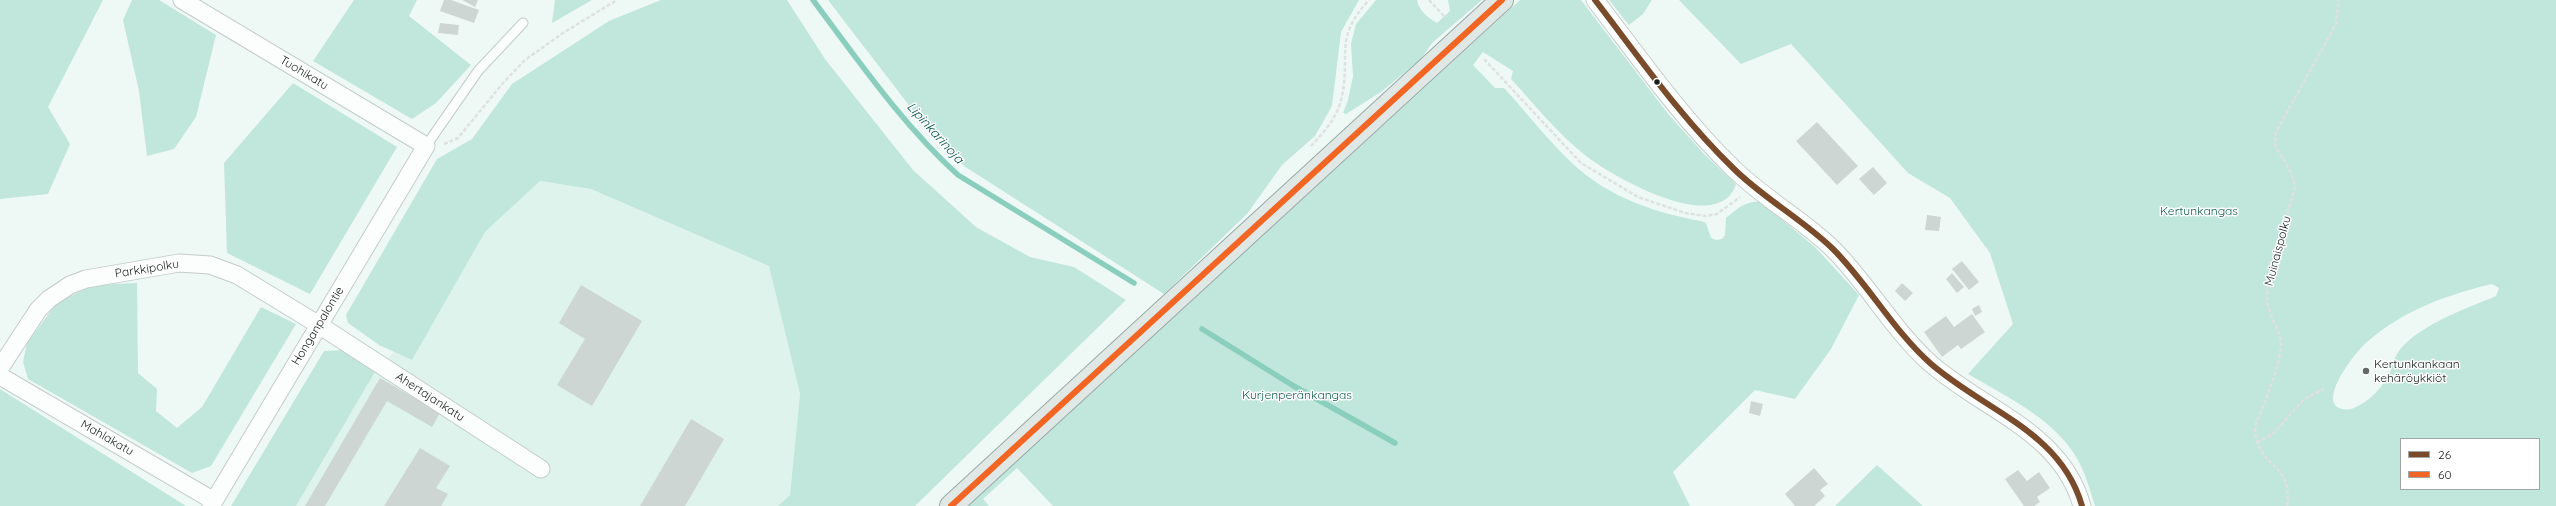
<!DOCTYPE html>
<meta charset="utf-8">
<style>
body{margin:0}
#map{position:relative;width:2556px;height:506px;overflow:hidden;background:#eef9f6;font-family:Quicksand,sans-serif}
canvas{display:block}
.legend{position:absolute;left:2400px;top:438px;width:140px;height:52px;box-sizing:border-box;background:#fff;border:1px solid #a2a5a4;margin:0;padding:5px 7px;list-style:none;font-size:12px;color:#161d1b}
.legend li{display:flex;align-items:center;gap:8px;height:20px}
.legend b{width:20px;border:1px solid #a2a5a4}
</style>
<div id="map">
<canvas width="2556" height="506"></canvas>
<ul class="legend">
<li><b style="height:5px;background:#7a4b2a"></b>26</li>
<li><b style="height:5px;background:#f26522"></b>60</li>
</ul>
</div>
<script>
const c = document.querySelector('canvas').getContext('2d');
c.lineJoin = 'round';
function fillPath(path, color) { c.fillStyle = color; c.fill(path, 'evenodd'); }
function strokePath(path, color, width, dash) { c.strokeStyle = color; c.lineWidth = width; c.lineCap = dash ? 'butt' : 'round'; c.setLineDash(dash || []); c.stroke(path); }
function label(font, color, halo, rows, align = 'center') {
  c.font = font + ' Quicksand,sans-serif'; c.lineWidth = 3; c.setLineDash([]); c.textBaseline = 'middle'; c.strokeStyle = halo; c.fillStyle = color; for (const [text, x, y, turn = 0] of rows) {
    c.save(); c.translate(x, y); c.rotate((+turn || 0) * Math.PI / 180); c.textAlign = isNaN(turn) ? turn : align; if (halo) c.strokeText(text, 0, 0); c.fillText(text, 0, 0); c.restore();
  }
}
const built = new Path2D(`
 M 540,181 L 591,189 L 769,266 L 800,394 L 790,495 L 778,506 L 296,506 L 375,372 L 394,352 L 412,360 L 485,232 Z`);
const green = new Path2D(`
 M 0,0 L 103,0 L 48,107 L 70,144 L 48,194 L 0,199 Z
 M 132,0 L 159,0 L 216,35 L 196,117 L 174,149 L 147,156 L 139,91 L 123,20 Z
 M 354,0 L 417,0 L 409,16 L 471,65 L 436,103 L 412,119 L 313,61 Z
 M 555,0 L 592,0 L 552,23 Z
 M 661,0 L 787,0 L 825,59 L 913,170 L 976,227 L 1030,257 L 1074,267 L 1126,300 L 915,506 L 778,506 L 790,495 L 800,394 L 769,266 L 591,189 L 540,181 L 485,232 L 412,360 L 379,345 L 348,323 L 346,315 L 437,159 L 472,139 L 512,84 L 609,21 Z
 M 828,0 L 1359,0 L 1341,32 L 1332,106 L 1315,136 L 1282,165 L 1247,214 L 1164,294 L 964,166 L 918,117 Z
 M 1376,0 L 1417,0 C 1419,11 1428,18 1437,23 L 1450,11 L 1448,0 L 1482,0 L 1432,43 L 1421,59 L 1381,92 L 1346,114 L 1343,113 L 1348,100 L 1353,76 L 1351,44 L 1356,24 Z
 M 1520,0 L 1581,0 L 1669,115 L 1705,155 L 1736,184 C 1719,238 1611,176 1585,155 C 1558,134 1535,105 1511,79 L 1513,71 L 1483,52 L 1473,65 L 1495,88 L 1504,88 C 1527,113 1549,142 1574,165 C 1609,197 1655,213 1701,221 L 1706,223 L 1711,238 L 1716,240 L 1722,239 L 1725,235 L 1726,218 C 1737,209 1746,200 1761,202 L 1816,248 L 1859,295 L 1831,349 L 1795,399 L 1755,390 L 1673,472 L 1690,506 L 1053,506 L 1017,468 L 983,499 L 989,506 L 967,506 Z
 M 1609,0 L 1652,0 L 1643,14 L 1629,25 Z
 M 1679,0 L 2556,0 L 2556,506 L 2095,506 C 2090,490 2086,475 2078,460 C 2055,419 2007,397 1968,374 L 2013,324 L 1990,253 L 1950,198 L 1908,173 L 1791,44 L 1741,64 ZM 2492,284 L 2499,288 L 2496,296 C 2466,309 2429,321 2405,344 C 2395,353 2394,361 2390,372 C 2383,387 2369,402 2354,408 C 2349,410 2344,410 2339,408 C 2319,398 2357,350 2367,342 C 2404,310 2446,295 2492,284 ZM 2401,439 L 2539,439 L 2539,489 L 2401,489 Z
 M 293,83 L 397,147 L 310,294 L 227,253 L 224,163 Z
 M 137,283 L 138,373 L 157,389 L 156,411 L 177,428 L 202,407 L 261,307 L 296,324 L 211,466 L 192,473 L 28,379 L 23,362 L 27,343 L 56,304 L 92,285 Z
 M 344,350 L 371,364 L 375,372 L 296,506 L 231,506 L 324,351 Z
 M 0,389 L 186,506 L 0,506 Z
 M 1877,465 L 1923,506 L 1835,506 Z`);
const stream = new Path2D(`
 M 813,0 C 858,60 902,124 958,175 L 1134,283
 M 1202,329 L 1292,385 L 1395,443`);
const building = new Path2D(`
 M 444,0 L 451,0 L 479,10 L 474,23 L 440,11 Z
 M 462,0 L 478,0 L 475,7 Z
 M 440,23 L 459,25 L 458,35 L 438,33 Z
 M 1817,122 L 1858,166 L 1837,185 L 1796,141 Z
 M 1873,167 L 1887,183 L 1874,195 L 1859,179 Z
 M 1927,215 L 1941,217 L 1939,231 L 1925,230 Z
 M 1962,261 L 1979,282 L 1969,290 L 1952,269 Z
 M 1952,273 L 1964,287 L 1957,293 L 1946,279 Z
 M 1902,283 L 1913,293 L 1905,301 L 1895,291 Z
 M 581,285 L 642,321 L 592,406 L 557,385 L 585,339 L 559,323 Z
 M 1979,305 L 1982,312 L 1975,316 L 1972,309 Z
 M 1972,314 L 1985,332 L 1961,349 L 1958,345 L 1942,357 L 1924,332 L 1946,316 L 1954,327 Z
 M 380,378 L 440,413 L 432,427 L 387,401 L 325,506 L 305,506 Z
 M 1751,401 L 1763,404 L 1760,416 L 1749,413 Z
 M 691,419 L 724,439 L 685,506 L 640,506 Z
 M 420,448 L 450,466 L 436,488 L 448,494 L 441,506 L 384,506 Z
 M 1814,468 L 1828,484 L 1820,490 L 1825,496 L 1814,506 L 1795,506 L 1785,494 Z
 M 2018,470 L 2027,481 L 2039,472 L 2050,488 L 2037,497 L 2040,502 L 2034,506 L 2024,506 L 2005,479 Z`);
const path = new Path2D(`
 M 1429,0 L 1445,17
 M 1484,59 L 1581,163 L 1638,197 L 1685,213 L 1706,216 L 1717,214 L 1740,197
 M 444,144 L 458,138 L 503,83 L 525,60 L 563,33 L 617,0
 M 1311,146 C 1323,133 1337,118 1341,100 C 1352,56 1332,40 1369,0
 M 2257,443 L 2274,433 L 2304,399 L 2324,389
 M 2287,506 C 2293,461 2257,468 2255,430 C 2255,423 2260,414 2263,407 C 2270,388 2279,367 2281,346 C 2282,330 2266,315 2267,294 C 2268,258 2287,221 2295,186 L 2291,172 L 2275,146 L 2276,132 L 2336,24 L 2339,0`);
const lane = new Path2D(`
 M 426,146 L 478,71 L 523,23`);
const street = new Path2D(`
 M 182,0 L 426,146 L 211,506
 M 1595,0 C 1639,57 1681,118 1733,168 C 1763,198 1802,219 1833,249 C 1868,284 1893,330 1930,363 C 1983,410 2061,431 2082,506
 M 0,368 L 38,310 L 49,299 L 70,285 L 86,279 L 179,263 L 210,265 L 237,275 L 319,325 L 541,469
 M 0,376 L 214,501`);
const primary = new Path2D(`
 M 951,506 L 1502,0`);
const bus1 = new Path2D(`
 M 1595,0 C 1639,57 1681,118 1733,168 C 1763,198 1802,219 1833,249 C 1868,284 1893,330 1930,363 C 1983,410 2061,431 2082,506`);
const bus2 = new Path2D(`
 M 951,506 L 1502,0`);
const markers = [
 [1657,82,3.5,"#161d1b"],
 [2366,371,4,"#626a68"]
];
const streetNames = [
 ["Tuohikatu",304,73,31],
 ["Muinaispolku",2278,251,-75],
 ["Parkkipolku",147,269,-9],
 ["Honganpalontie",318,326,-59],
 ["Ahertajankatu",430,397,33],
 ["Mahlakatu",107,438,30]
];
const parkNames = [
 ["Kertunkangas",2199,211],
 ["Kurjenperänkangas",1297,395]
];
const poiNames = [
 ["Kertunkankaan",2374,364],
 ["kehäröykkiöt",2374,378]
];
const waterNames = [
 ["Lipinkarinoja",935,133,48]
];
fillPath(built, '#ddf3ec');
fillPath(green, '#c1e6db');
strokePath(stream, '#8acebd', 5.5);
fillPath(building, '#ced6d4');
strokePath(lane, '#c3ccc9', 11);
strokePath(street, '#c3ccc9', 19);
strokePath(primary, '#98aaa5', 24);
strokePath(path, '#dee1e0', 2.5, [4, 2]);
strokePath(lane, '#fcfefe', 9);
strokePath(street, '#fcfefe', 17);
strokePath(primary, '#e0e8e6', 22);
strokePath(bus1, '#7a4b2a', 6);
strokePath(bus2, '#f26522', 6);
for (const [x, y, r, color] of markers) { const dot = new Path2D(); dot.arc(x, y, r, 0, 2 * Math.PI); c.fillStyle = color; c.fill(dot); strokePath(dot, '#fff', 1.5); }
label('12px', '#161d1b', '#fff', streetNames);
label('12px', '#115d4d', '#fff', parkNames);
label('12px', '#161d1b', '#fff', poiNames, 'left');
label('italic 13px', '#015445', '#fff', waterNames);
</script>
